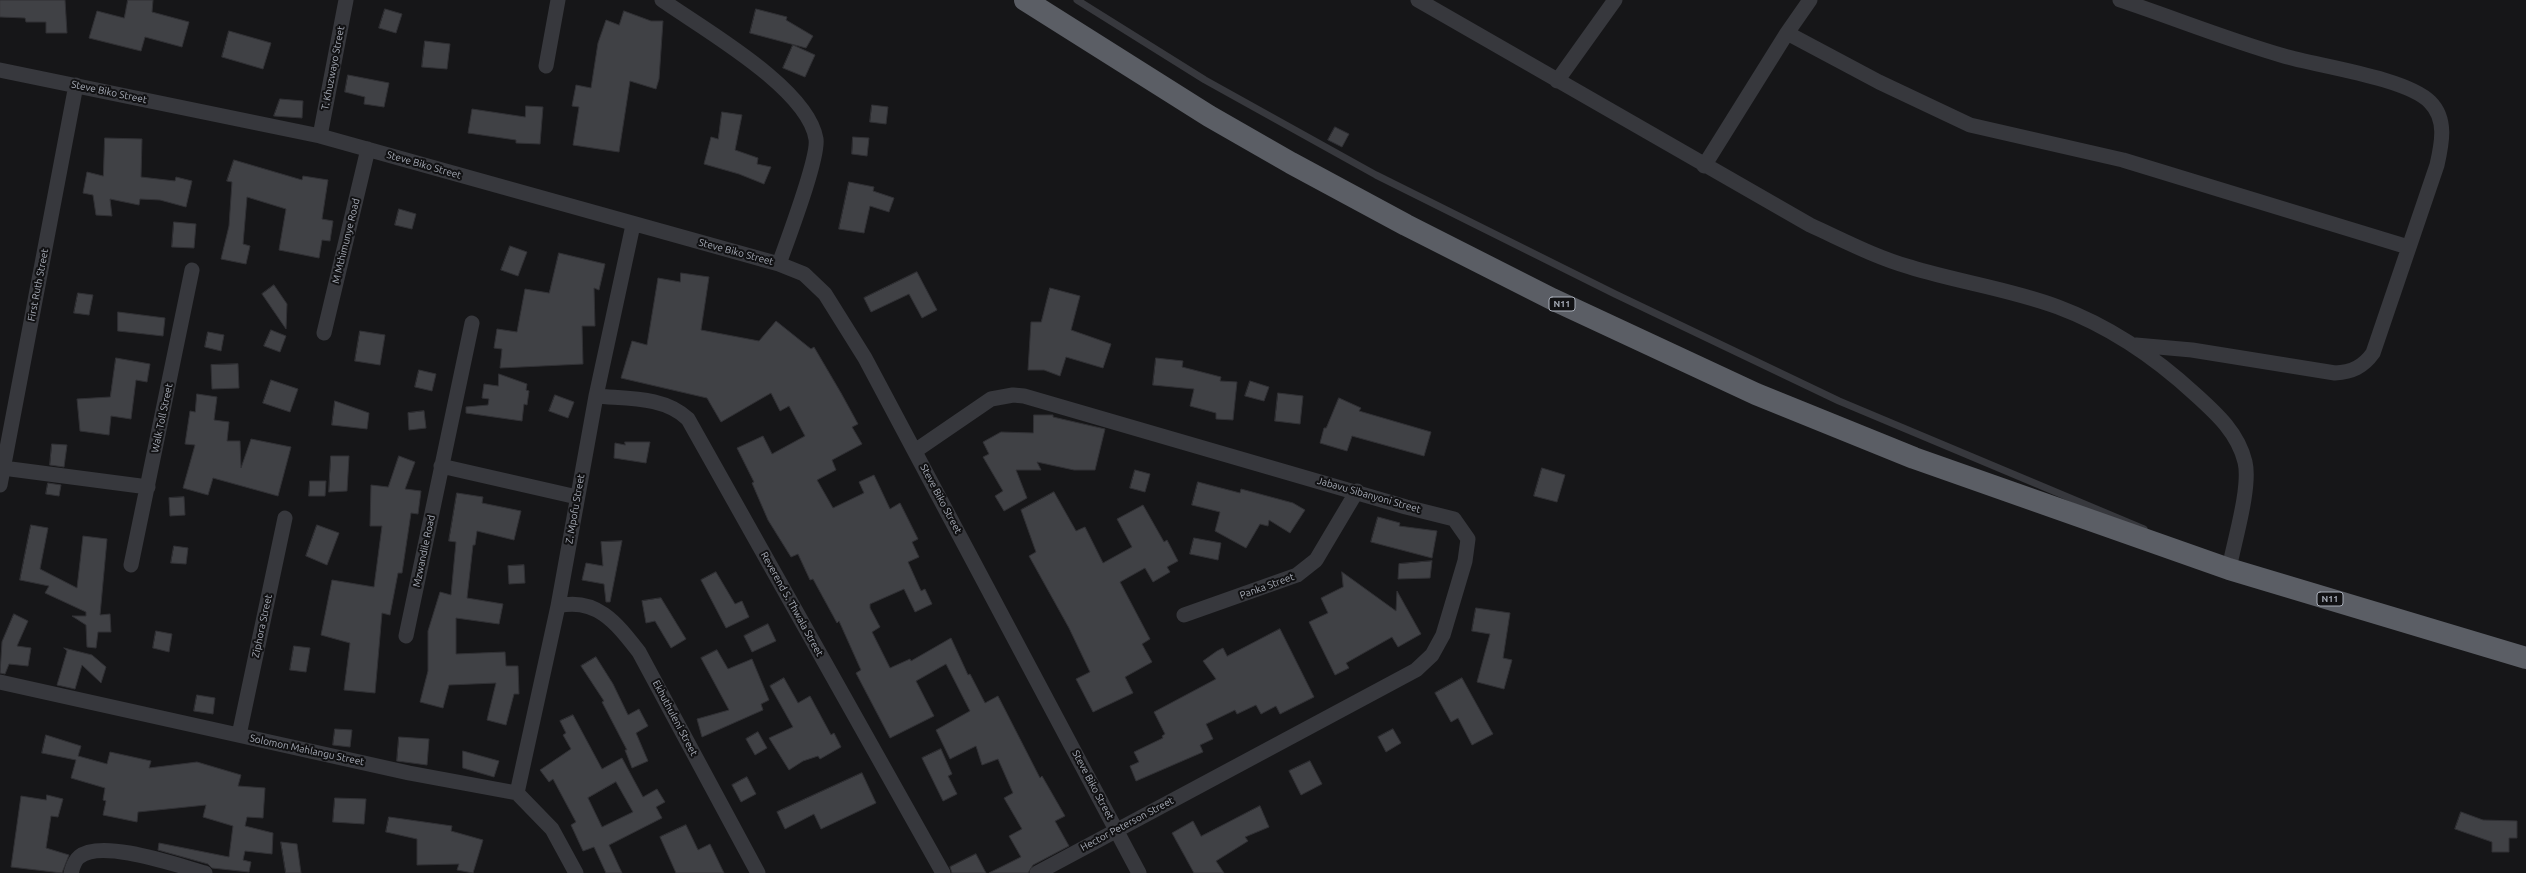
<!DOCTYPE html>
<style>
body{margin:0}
canvas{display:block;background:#161618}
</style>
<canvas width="2526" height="873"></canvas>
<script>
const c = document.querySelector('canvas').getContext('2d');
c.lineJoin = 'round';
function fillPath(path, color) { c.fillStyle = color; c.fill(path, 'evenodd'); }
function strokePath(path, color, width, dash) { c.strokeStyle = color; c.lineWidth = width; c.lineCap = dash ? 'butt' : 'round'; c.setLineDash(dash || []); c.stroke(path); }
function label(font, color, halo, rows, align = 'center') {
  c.font = font + ' Ubuntu,sans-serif'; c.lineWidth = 4; c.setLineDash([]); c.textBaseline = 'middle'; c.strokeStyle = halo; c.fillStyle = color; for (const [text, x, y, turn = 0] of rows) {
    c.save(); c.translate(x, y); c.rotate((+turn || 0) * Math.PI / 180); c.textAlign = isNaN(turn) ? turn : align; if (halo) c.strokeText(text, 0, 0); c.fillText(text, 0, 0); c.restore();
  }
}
const building = new Path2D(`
 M 0,0 L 65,0 L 67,33 L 46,33 L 46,22 L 26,22 L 25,18 L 0,17 Z
 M 128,0 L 153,0 L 152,12 L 189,22 L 182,47 L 145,37 L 141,51 L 89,38 L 97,11 L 124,18 Z
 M 385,9 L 402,14 L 396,33 L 379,28 Z
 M 756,9 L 787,17 L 786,20 L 813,36 L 806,48 L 750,33 Z
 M 624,11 L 651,21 L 663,21 L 659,79 L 656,89 L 630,81 L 619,152 L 573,145 L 579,107 L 572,106 L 576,85 L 591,88 L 598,43 L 606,20 L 619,25 Z
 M 229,31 L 271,43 L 263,69 L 222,57 Z
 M 425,41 L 450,44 L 447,69 L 422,67 Z
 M 793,45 L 815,55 L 805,77 L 783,68 Z
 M 348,75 L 389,83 L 384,107 L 364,104 L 365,97 L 345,92 Z
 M 280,99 L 303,101 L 302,118 L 274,116 Z
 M 872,105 L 888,107 L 886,124 L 870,122 Z
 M 526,106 L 543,107 L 540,144 L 516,143 L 516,140 L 468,133 L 472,109 L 525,117 Z
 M 722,112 L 742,115 L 735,150 L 758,158 L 757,164 L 771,167 L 764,184 L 739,174 L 704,164 L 711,137 L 718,139 Z
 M 1335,127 L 1349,134 L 1342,147 L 1328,140 Z
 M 853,137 L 869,138 L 867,156 L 852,154 Z
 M 105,138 L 142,139 L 141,177 L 175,181 L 176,177 L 192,181 L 186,207 L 160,200 L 140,199 L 139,205 L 110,199 L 112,216 L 96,215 L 93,195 L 83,193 L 87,172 L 103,176 Z
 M 234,160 L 302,180 L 303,176 L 328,180 L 322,219 L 333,221 L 330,241 L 322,240 L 319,258 L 279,250 L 286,209 L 247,197 L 243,244 L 250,246 L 246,264 L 221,259 L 229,226 L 232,182 L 227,181 Z
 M 849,182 L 874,187 L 873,191 L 894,198 L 889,212 L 870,206 L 864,233 L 839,229 Z
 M 399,209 L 416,214 L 412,229 L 395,225 Z
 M 174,222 L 196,224 L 194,248 L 172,247 Z
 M 510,246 L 527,252 L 518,276 L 501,270 Z
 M 559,253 L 605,264 L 599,290 L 594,288 L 595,326 L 582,326 L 583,364 L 500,368 L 502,349 L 494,348 L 497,329 L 517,332 L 525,289 L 549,293 Z
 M 917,272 L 937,310 L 922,318 L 909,294 L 871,312 L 864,298 Z
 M 681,273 L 709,277 L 701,330 L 759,341 L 776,321 L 811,349 L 814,347 L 841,393 L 858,424 L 852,427 L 862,444 L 832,460 L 836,470 L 817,480 L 833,508 L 864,493 L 859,482 L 874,475 L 890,509 L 900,503 L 918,539 L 912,542 L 919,557 L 908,562 L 921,591 L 925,589 L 932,604 L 915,612 L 904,589 L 870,604 L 870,608 L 880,627 L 872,632 L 890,668 L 910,659 L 911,661 L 951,638 L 968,675 L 970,674 L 985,703 L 998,696 L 1040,778 L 1042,776 L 1065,816 L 1055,821 L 1069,846 L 1033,865 L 1028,873 L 989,873 L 1021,857 L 1009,836 L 1022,829 L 1004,798 L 1013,793 L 998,759 L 982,765 L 976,746 L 950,759 L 936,730 L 970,711 L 946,664 L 916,681 L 934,716 L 890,738 L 856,673 L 861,670 L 839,621 L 837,623 L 813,579 L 810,580 L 798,554 L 791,557 L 768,520 L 752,483 L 754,482 L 737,448 L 763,436 L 772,454 L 805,436 L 789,406 L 780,411 L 771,393 L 721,422 L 707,398 L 621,378 L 632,341 L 647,345 L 658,278 L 680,282 Z
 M 274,285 L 287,304 L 286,329 L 262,294 Z
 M 1050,288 L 1080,296 L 1071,330 L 1111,344 L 1103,368 L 1066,357 L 1060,376 L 1044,370 L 1028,370 L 1031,322 L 1041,322 Z
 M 78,293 L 93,295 L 89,315 L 74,313 Z
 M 118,312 L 165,318 L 163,336 L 118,331 Z
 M 271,330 L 286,336 L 280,352 L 264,346 Z
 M 360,331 L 385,335 L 380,365 L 355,361 Z
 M 208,332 L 224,335 L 221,351 L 205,347 Z
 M 116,358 L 150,364 L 147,382 L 136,380 L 131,419 L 111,416 L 109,435 L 80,431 L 77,399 L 110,397 Z
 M 1156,358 L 1183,361 L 1182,367 L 1221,377 L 1220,381 L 1237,382 L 1233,420 L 1216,419 L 1216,413 L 1190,406 L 1194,389 L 1153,385 Z
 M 238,364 L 239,388 L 212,389 L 211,365 Z
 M 419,370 L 436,374 L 432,391 L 415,387 Z
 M 499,374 L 527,384 L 526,390 L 529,391 L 527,405 L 524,404 L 522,421 L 466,413 L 466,407 L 488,405 L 489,399 L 482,398 L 484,384 L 498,386 Z
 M 271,380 L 298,389 L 290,412 L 263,403 Z
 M 1250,381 L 1269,387 L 1264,401 L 1245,396 Z
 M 1278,393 L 1303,396 L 1300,424 L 1275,421 Z
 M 197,394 L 217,397 L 214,420 L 229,422 L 227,441 L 240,441 L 241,468 L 251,439 L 291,447 L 278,496 L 213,478 L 208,495 L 183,488 L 195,445 L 185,444 L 190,411 L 195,412 Z
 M 555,395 L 574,402 L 568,418 L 549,411 Z
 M 1339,398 L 1361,408 L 1359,411 L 1431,432 L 1424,456 L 1352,436 L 1347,451 L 1320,443 L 1324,428 L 1326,428 Z
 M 335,401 L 369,413 L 367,429 L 332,425 Z
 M 424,411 L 426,428 L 409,430 L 408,413 Z
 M 1034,415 L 1053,415 L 1053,417 L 1105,429 L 1095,470 L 1074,470 L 1037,462 L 1041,470 L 1016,470 L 1027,498 L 1004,511 L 995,496 L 1003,491 L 983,457 L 989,454 L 983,442 L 1001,432 L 1033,433 Z
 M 625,442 L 650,442 L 646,463 L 614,458 L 615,443 L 625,445 Z
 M 52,444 L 67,445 L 64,467 L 50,465 Z
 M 331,456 L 349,456 L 347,491 L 329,492 Z
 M 399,456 L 415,462 L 405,489 L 421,491 L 418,514 L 411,513 L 402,573 L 398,573 L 390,615 L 382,613 L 375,693 L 344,690 L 350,643 L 321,635 L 332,580 L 374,587 L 382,526 L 370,526 L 371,485 L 388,487 Z
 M 1542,468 L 1565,475 L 1557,502 L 1534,496 Z
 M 1135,470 L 1150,474 L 1145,492 L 1130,488 Z
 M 310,481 L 326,481 L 325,496 L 309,496 Z
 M 1198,482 L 1240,493 L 1241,489 L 1293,503 L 1305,510 L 1290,533 L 1269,520 L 1268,526 L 1260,524 L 1246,548 L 1215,531 L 1220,512 L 1192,505 Z
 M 48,483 L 61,485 L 59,496 L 46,494 Z
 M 1054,492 L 1076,531 L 1085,527 L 1103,563 L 1132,547 L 1117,519 L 1143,505 L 1164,542 L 1167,540 L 1178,561 L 1167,567 L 1170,572 L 1153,582 L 1145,568 L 1120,582 L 1150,639 L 1142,644 L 1152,662 L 1125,677 L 1133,693 L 1093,712 L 1076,679 L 1090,672 L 1069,628 L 1029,556 L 1036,552 L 1021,510 Z
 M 457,493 L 483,497 L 482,503 L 521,511 L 514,540 L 477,531 L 475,545 L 473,545 L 467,598 L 503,604 L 499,624 L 456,618 L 456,654 L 505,652 L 506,666 L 518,666 L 519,694 L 514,694 L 506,725 L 487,720 L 496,683 L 449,685 L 443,708 L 420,702 L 428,671 L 428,631 L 440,592 L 451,595 L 456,542 L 449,541 Z
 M 184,497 L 185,515 L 170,516 L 169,498 Z
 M 1378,517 L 1400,523 L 1399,526 L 1437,531 L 1432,558 L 1371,542 Z
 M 31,525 L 48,528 L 40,569 L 77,588 L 83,536 L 107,539 L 100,615 L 110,614 L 111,632 L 98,632 L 96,648 L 87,647 L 86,625 L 72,616 L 86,616 L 86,612 L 45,593 L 49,586 L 20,580 Z
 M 317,525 L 339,533 L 327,565 L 306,556 Z
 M 1194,538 L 1221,543 L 1218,560 L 1190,554 Z
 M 622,541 L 610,602 L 606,602 L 604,584 L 582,580 L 586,563 L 603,566 L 601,542 Z
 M 174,546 L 188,548 L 186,564 L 171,563 Z
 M 1432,561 L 1430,578 L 1398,579 L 1399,564 Z
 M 524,565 L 525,583 L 509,584 L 508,566 Z
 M 716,572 L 735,604 L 742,601 L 749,617 L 726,628 L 701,580 Z
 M 1342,572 L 1396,611 L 1397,591 L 1421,634 L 1398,647 L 1392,637 L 1346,663 L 1349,668 L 1335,675 L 1309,622 L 1328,613 L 1321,598 L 1343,587 Z
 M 661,598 L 686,639 L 671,648 L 655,621 L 646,623 L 642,601 Z
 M 1476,608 L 1510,613 L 1503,658 L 1512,660 L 1504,689 L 1477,682 L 1490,634 L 1472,631 Z
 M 14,614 L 28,621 L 17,646 L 31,648 L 28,666 L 9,664 L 5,674 L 0,673 L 2,642 Z
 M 768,624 L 776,641 L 752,652 L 744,636 Z
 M 1280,629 L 1314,697 L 1280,714 L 1276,706 L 1261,714 L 1256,705 L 1237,714 L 1235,710 L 1206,724 L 1213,739 L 1200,745 L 1203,752 L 1136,781 L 1130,766 L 1139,762 L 1134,752 L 1163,738 L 1162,736 L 1165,734 L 1154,712 L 1216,679 L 1203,661 L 1217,651 L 1223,648 L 1227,656 Z
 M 156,631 L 172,634 L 169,652 L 153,648 Z
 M 294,646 L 310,648 L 306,672 L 290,670 Z
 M 64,648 L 92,655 L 106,667 L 101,683 L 82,665 L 75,689 L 57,685 L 67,651 Z
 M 717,650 L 728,669 L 752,659 L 769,700 L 761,704 L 763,710 L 702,737 L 697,719 L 729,710 L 701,658 Z
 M 596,657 L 613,684 L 628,715 L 639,709 L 648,726 L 636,733 L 648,761 L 632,768 L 625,750 L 627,750 L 602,702 L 604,701 L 581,666 Z
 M 784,678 L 798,703 L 810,696 L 831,735 L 834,733 L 841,747 L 820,759 L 818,756 L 803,761 L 789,770 L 769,738 L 793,727 L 770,686 Z
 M 1462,678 L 1493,734 L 1472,745 L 1458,718 L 1451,722 L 1435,693 Z
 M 197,695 L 215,698 L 213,714 L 194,711 Z
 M 573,715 L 602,769 L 622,758 L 643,797 L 657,789 L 665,802 L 656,807 L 662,818 L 609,845 L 622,873 L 606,873 L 594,847 L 583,851 L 571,825 L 576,822 L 553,779 L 549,782 L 540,770 L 571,749 L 563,735 L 566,733 L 560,721 ZM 616,782 L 633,812 L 602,827 L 588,798 Z
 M 335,729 L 352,730 L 350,747 L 333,745 Z
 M 1393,729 L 1401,743 L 1386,752 L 1378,737 Z
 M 758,732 L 767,748 L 755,755 L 746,739 Z
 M 46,735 L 81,746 L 78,756 L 107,764 L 110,752 L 151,761 L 149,768 L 197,762 L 241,775 L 238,786 L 265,788 L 263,818 L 247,817 L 245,826 L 273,833 L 272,854 L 245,851 L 243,860 L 251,862 L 249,872 L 212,868 L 208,864 L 158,850 L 159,843 L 229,857 L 233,826 L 203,817 L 206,805 L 138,812 L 137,822 L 103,815 L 106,801 L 103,800 L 105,788 L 71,778 L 76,760 L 42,753 Z
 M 399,737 L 429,739 L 427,765 L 397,761 Z
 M 941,749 L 952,774 L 948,776 L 957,794 L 943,801 L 922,758 Z
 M 463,751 L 499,761 L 494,777 L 463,768 Z
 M 1310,761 L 1322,784 L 1301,795 L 1289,771 Z
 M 862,773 L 876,803 L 821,829 L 814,814 L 785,829 L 777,812 Z
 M 747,777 L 756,794 L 741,802 L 732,785 Z
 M 47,795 L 63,799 L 58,817 L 51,816 L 46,848 L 69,855 L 62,873 L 11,867 L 21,796 L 46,800 Z
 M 335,798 L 366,799 L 364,824 L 333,822 Z
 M 1260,806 L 1269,827 L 1245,837 L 1248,841 L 1216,861 L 1224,873 L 1194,873 L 1172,833 L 1193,821 L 1201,836 Z
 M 2461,812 L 2483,820 L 2517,821 L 2517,838 L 2509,838 L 2509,852 L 2492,852 L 2492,842 L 2455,829 Z
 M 389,817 L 452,826 L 451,831 L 483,840 L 473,873 L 457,870 L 459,864 L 417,865 L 417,839 L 386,832 Z
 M 686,825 L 698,850 L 710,844 L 724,873 L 676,873 L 660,837 Z
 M 281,842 L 297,844 L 301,873 L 286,873 Z
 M 976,854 L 986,873 L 952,873 L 950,867 Z`);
const service = new Path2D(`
 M 1077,0 L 1205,80 L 1376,175 L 1615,294 L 1839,401 L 2144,529`);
const minor = new Path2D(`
 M 662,0 C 703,29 808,88 816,139 C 819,158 787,241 779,264
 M 1418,0 L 1810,225 C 1843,240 1875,257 1910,267 C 1958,282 2010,289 2058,307 C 2109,326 2156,358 2196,395 C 2217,414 2238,433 2245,462 C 2251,487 2234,542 2229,569
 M 2120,0 C 2174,18 2228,40 2284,56 C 2318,66 2407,78 2430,102 C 2447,119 2442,143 2437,165 L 2373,353 C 2363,367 2352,372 2335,373 L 2192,350 L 2136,345
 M 1787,33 L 1879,82 L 1970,125 L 2123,160 L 2408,247
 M 546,66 L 558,0
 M 0,70 L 320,136 L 779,264 L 804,274 L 825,294 L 865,358 L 1139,873
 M 1557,81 L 1615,0
 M 320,136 L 346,0
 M 1704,166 L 1787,33 L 1810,0
 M 324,333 L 368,149
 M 596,396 C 627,399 664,396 688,419 L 943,873
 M 915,451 L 991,399 L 1013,395 L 1024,396 L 1406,507 L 1454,519 L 1468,539 L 1465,561 L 1443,635 L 1432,655 L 1416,670 L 1037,873
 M 441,466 L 577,497
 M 3,468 L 148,487
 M 0,485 L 76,85
 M 131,565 L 192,270
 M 558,606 C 597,597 617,624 639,652 L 758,873
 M 1184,615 L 1297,575 L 1316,560 L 1357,491
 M 406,636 L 472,323
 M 0,682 L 409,773 L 517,793 L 552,829 L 576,873
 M 239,735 L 285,518
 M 517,793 L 558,606 L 596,396 L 633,225
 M 71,873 C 73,867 74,861 79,857 C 101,838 179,866 205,873`);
const trunk = new Path2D(`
 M 1025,0 L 1209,116 L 1291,163 L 1406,225 L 1552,299 L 1756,394 L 1914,458 L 2229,569 L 2526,658`);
const shields = [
 [1562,304,26],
 [2330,599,26]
];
const shieldNames = [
 ["N11",1562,304],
 ["N11",2330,599]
];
const streetNames = [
 ["T. Khuzwayo Street",333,68,-79],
 ["Steve Biko Street",109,92,12],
 ["Steve Biko Street",424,165,16],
 ["M Mthimunye Road",346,241,-76],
 ["Steve Biko Street",736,252,15],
 ["First Ruth Street",38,285,-79],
 ["Walk Toll Street",162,418,-78],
 ["Jabavu Sibanyoni Street",1369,495,16],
 ["Steve Biko Street",941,499,62],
 ["Z. Mpofu Street",575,509,-80],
 ["Mzwandile Road",424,551,-78],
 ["Panka Street",1267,586,-20],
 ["Reverend S. Thwala Street",792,604,61],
 ["Ziphora Street",262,626,-78],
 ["Ekhuthuleni Street",675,718,62],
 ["Solomon Mahlangu Street",307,750,12],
 ["Steve Biko Street",1093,785,62],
 ["Hector Peterson Street",1127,824,-28]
];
fillPath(building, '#404145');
strokePath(building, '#303034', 1);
strokePath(service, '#37383d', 7);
strokePath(minor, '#37383d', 15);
strokePath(trunk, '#5b5e65', 22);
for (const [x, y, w] of shields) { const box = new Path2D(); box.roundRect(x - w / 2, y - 7, w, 14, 3); c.fillStyle = '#111113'; c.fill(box); strokePath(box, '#a8adb8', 1); }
label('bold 9px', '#a8adb8', null, shieldNames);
label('10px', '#a8adb8', '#111113', streetNames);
</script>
